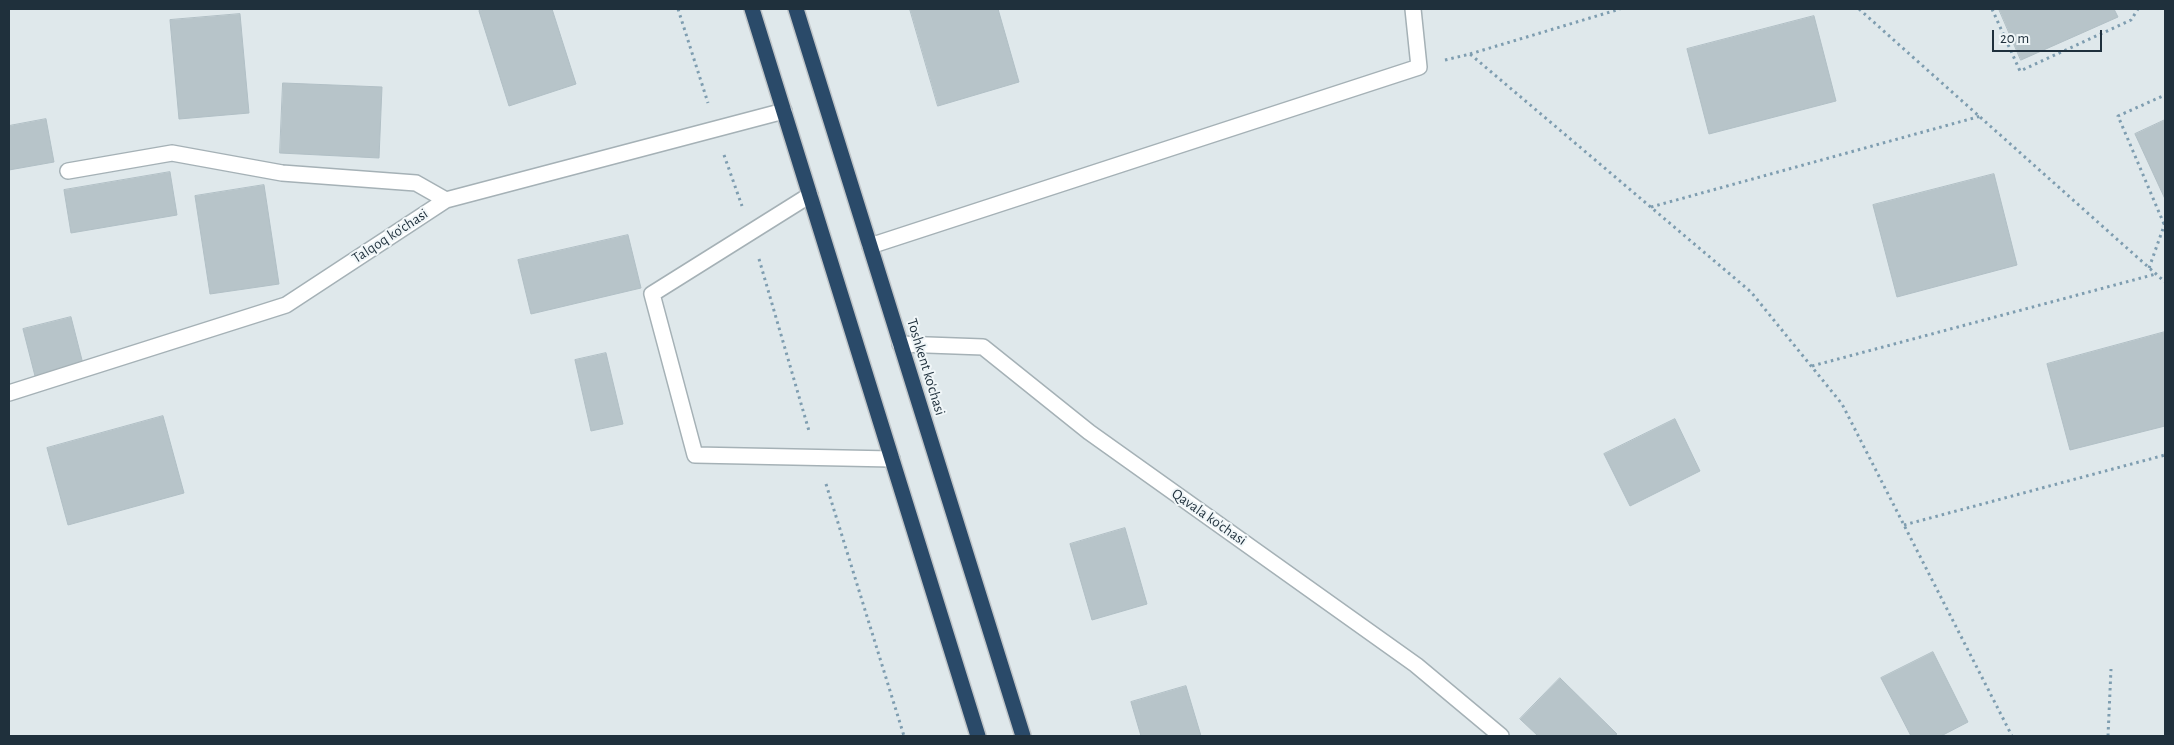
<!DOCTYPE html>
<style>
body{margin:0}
#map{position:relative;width:2174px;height:745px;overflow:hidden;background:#dfe8eb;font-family:"Alegreya Sans",sans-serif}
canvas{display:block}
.frame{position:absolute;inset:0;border:10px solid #1f303c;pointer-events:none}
.scale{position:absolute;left:1992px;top:30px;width:110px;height:22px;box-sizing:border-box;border:2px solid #1f303c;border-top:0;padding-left:6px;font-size:15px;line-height:18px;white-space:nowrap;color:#1f303c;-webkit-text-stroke:4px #f0f6f8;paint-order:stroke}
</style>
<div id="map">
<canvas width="2174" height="745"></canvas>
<div class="frame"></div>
<div class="scale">20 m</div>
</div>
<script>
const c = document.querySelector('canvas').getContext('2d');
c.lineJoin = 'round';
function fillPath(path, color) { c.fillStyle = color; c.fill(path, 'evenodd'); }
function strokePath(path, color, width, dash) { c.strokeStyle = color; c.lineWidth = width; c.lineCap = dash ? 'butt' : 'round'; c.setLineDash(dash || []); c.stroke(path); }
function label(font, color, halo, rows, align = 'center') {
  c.font = font + ' "Alegreya Sans",sans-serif'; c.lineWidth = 4; c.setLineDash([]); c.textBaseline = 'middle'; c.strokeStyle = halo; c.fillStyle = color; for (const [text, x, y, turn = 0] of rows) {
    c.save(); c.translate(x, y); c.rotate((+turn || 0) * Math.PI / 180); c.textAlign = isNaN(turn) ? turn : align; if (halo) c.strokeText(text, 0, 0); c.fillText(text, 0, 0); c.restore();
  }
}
const building = new Path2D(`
 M 485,9 L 552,9 L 576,84 L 509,106 L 479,11 Z
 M 910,9 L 998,9 L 1019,82 L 938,106 Z
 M 1999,9 L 2114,9 L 2118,17 L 2021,60 Z
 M 240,14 L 249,113 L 179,119 L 170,20 Z
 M 1814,16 L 1836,101 L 1709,134 L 1687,49 Z
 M 283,83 L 382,87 L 379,158 L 280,153 Z
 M 46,119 L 54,162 L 9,170 L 9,126 Z
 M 2165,120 L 2165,199 L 2135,134 Z
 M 170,172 L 177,215 L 71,233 L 64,190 Z
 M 1994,174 L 2017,265 L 1897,297 L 1873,205 Z
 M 264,185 L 279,284 L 210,294 L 195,196 Z
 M 628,235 L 641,288 L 531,314 L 518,260 Z
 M 71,317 L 83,364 L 35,376 L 23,329 Z
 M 2165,332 L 2165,426 L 2070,450 L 2047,364 Z
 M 606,353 L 623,424 L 591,431 L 575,360 Z
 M 163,416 L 184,493 L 68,525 L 47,448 Z
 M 1675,419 L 1700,471 L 1630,506 L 1604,454 Z
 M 1125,528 L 1147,604 L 1092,620 L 1070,544 Z
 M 1933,652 L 1968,722 L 1941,736 L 1911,736 L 1881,678 Z
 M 1560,678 L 1617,734 L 1614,736 L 1538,736 L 1520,719 Z
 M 1186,686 L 1201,736 L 1141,736 L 1131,702 Z`);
const path = new Path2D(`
 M 678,9 L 708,103
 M 1859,9 L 2165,282
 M 1992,9 L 2020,71 L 2131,20 L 2138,9
 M 1470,54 L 1620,9
 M 1445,60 L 1470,54 L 1751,292 L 1842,404 L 2012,736
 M 724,155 L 742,206
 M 1651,207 L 1981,116
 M 2164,224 L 2118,116 L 2165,95
 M 759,259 L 809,431
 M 2149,268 L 2165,223
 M 1812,366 L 2156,274
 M 826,484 L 904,736
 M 1904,525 L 2165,455
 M 2108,736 L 2111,669`);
const minor = new Path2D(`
 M 68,171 L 172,153 L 282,173 L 416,183 L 446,200
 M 810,195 L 652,294 L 695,455 L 892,459
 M 870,246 L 1419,67 L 1413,9
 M 900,344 L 983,347 L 1089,432 L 1416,665 L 1501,736
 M 9,393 L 286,305 L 446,200 L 784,111`);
const highway = new Path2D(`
 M 752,9 L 978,736
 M 796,9 L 1023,736`);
const streetNames = [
 ["Talqoq ko'chasi",390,236,-33],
 ["Toshkent ko'chasi",926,367,73],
 ["Qavala ko'chasi",1209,517,35]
];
fillPath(building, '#b7c4c9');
strokePath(building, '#b1bfc5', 1);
strokePath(minor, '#a5b1b6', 18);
strokePath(highway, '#c0c5c8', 18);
strokePath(path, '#7e9db0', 3, [2.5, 4]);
strokePath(minor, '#fff', 15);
strokePath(highway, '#2a4a69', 15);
label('15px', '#1f303c', '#f0f6f8', streetNames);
</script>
